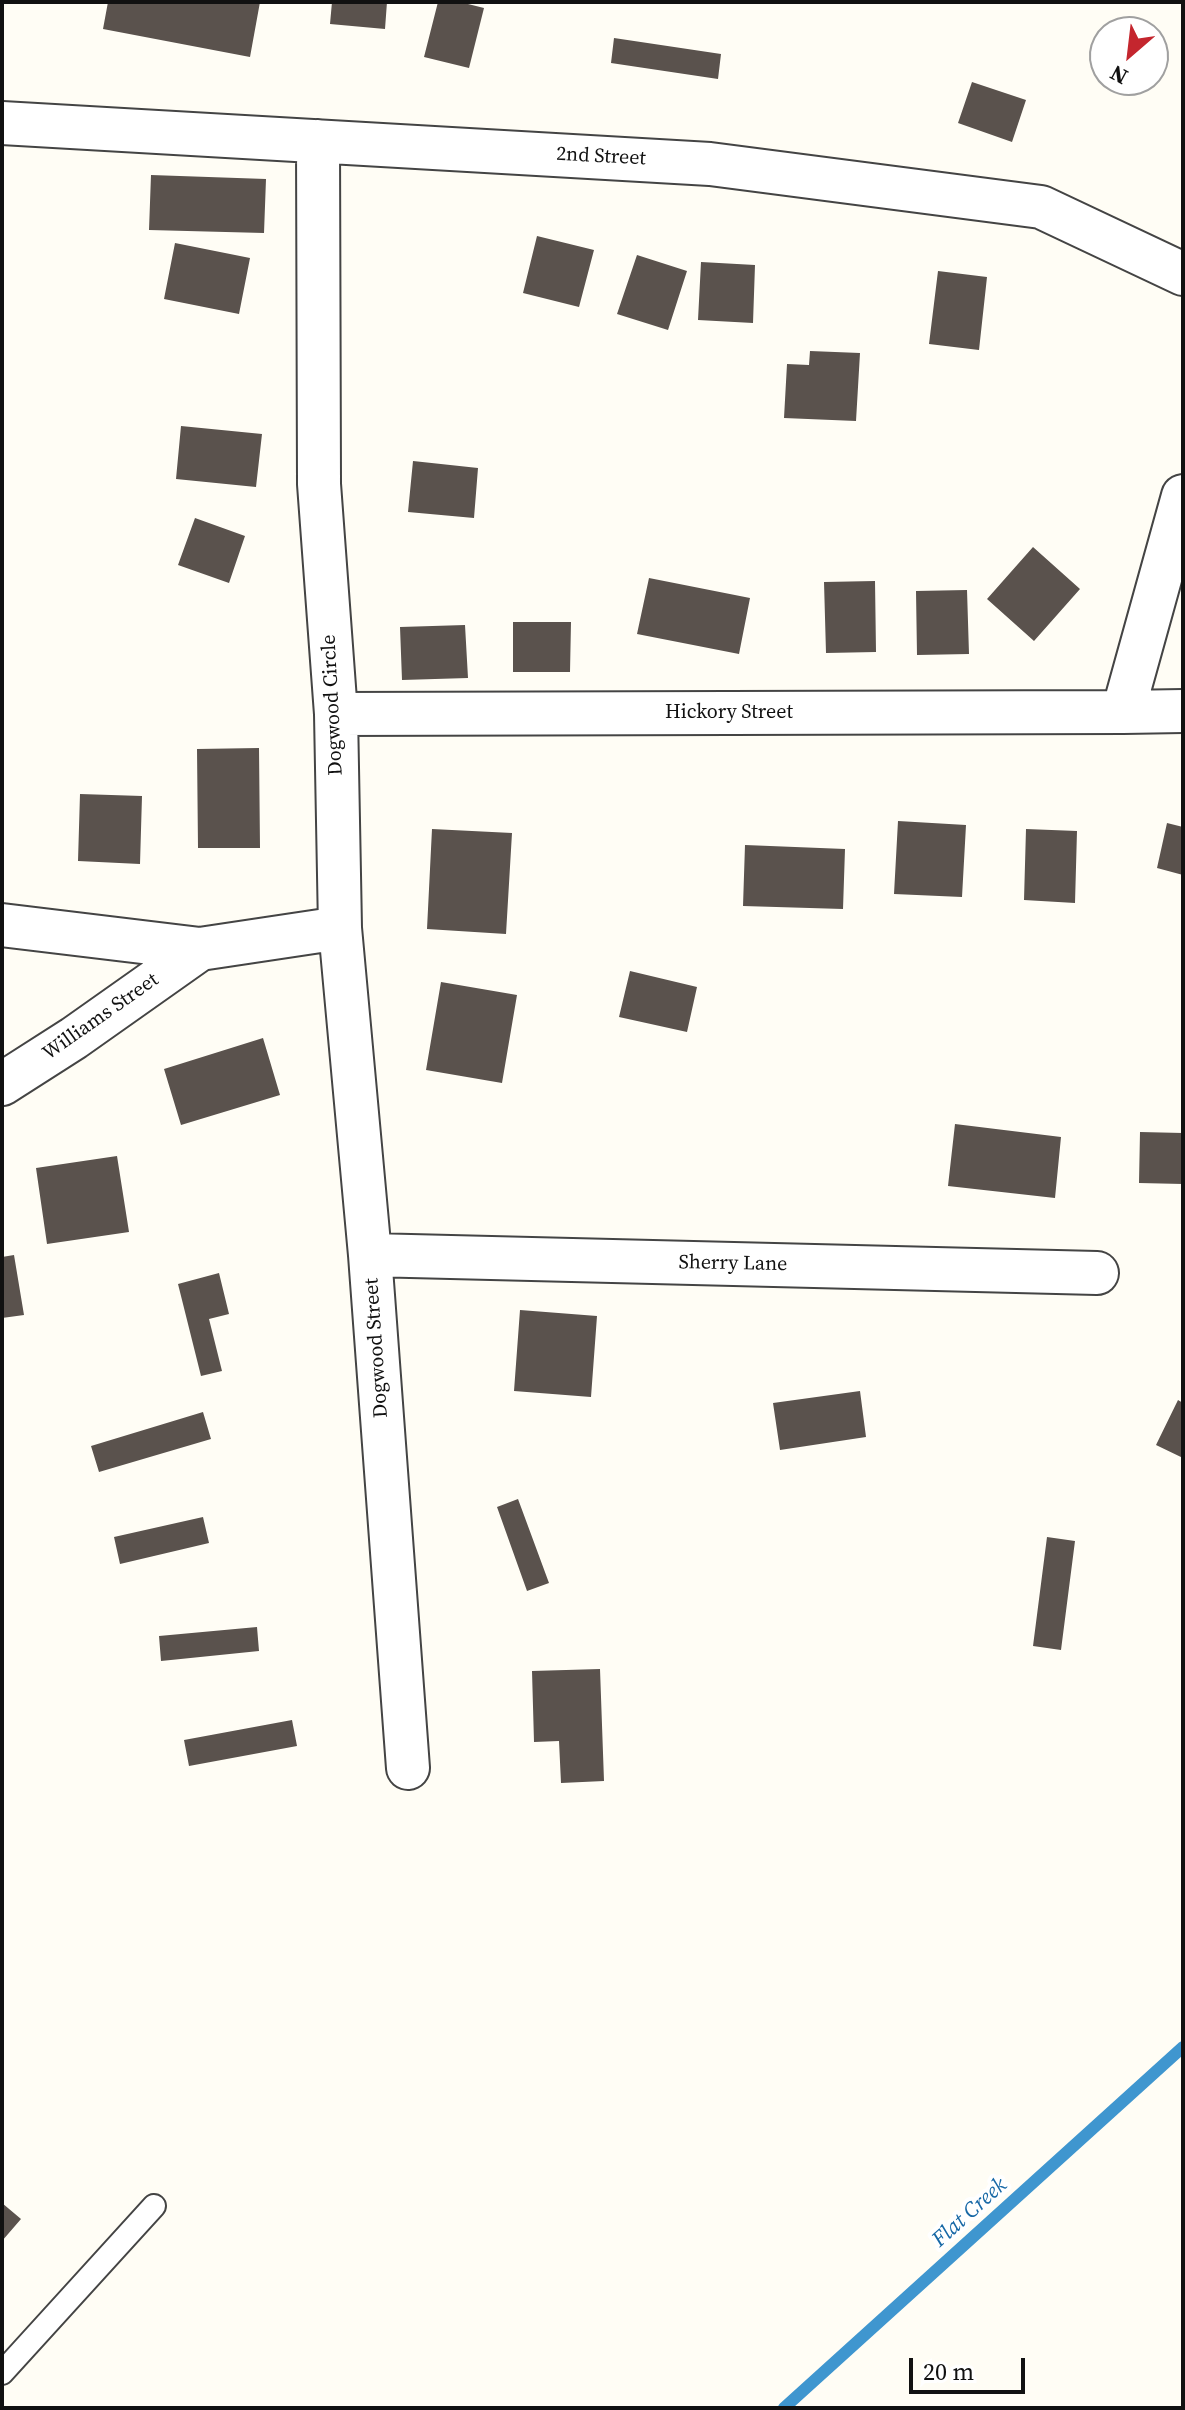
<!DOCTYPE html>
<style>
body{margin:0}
#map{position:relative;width:1185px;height:2410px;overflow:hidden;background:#fffdf5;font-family:"Source Serif 4",serif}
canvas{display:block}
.frame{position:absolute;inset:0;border:4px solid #111;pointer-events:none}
.north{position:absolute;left:1089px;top:16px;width:80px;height:80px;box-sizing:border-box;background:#fff;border:2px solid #a0a0a0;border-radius:50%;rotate:208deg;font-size:22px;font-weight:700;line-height:32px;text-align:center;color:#111}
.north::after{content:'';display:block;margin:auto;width:28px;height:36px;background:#c4262e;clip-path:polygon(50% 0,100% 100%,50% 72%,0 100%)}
.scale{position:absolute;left:909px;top:2358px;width:116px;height:36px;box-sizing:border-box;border:4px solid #111;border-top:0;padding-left:10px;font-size:24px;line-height:28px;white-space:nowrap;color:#111;-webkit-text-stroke:6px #fff;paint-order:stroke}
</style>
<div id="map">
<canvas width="1185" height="2410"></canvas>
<div class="frame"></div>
<div class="north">N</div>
<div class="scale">20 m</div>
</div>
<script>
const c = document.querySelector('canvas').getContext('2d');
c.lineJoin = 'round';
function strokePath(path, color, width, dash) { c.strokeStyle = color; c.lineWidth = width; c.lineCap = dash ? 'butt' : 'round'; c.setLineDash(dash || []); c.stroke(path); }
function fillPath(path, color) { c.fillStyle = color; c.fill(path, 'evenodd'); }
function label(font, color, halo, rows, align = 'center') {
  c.font = font + ' "Source Serif 4",serif'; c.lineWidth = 8; c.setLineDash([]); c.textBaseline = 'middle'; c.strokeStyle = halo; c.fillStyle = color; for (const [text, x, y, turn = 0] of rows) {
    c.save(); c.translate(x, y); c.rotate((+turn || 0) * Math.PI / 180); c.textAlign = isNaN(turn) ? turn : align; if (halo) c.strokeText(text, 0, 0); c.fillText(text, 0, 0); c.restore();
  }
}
const stream = new Path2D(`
 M 784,2408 L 1183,2047`);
const building = new Path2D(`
 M 108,2 L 260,2 L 250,57 L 103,29 Z
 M 332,2 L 387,2 L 385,29 L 330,24 Z
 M 438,2 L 460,2 L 484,8 L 469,68 L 424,57 Z
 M 614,38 L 721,54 L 718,79 L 611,63 Z
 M 972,82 L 1026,100 L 1012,142 L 958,123 Z
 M 151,175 L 266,179 L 264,233 L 149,230 Z
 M 537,236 L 594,250 L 579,307 L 523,293 Z
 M 175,243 L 250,258 L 239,314 L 164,299 Z
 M 637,255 L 687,271 L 668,330 L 617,314 Z
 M 701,262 L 755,265 L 753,323 L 698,320 Z
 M 938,271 L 987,277 L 979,350 L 929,344 Z
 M 810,351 L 860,353 L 856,421 L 784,418 L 787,364 L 809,365 Z
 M 181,426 L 262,434 L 256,487 L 176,479 Z
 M 413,461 L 478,468 L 474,518 L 408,512 Z
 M 195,518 L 245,536 L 229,583 L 178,565 Z
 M 1033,547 L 1080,589 L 1034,641 L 987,599 Z
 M 649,578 L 750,598 L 739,654 L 637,634 Z
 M 875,581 L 876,652 L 826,653 L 824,582 Z
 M 967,590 L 969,654 L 917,655 L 916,591 Z
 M 513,622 L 571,622 L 570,672 L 513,672 Z
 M 465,625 L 468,678 L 402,680 L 400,627 Z
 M 259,748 L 260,848 L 198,848 L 197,749 Z
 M 80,794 L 142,796 L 140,864 L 78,861 Z
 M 898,821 L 966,825 L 962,897 L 894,894 Z
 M 1167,823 L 1183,827 L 1183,875 L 1157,868 Z
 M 432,829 L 512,833 L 506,934 L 427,929 Z
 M 1026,829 L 1077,831 L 1075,903 L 1024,900 Z
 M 745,845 L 845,849 L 843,909 L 743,906 Z
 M 630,971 L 697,987 L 687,1032 L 619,1017 Z
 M 441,982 L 517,995 L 502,1083 L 426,1070 Z
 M 263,1038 L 280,1095 L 181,1125 L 164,1069 Z
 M 955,1124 L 1061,1137 L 1055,1198 L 948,1186 Z
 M 1140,1132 L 1183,1133 L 1183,1184 L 1139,1183 Z
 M 117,1156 L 129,1232 L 47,1244 L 36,1168 Z
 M 14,1255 L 24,1315 L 2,1318 L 2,1257 Z
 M 219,1273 L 229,1314 L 209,1319 L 222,1371 L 201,1376 L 178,1284 Z
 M 520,1310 L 597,1316 L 591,1397 L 514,1391 Z
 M 860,1391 L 866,1437 L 780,1450 L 773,1403 Z
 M 1178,1400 L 1183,1403 L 1183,1458 L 1156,1445 Z
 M 203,1412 L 211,1439 L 99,1472 L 91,1446 Z
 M 518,1499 L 549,1583 L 527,1591 L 497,1507 Z
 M 203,1517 L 209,1543 L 120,1564 L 114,1537 Z
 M 1047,1537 L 1075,1541 L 1061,1650 L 1033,1646 Z
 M 257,1627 L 259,1651 L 161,1661 L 159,1636 Z
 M 600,1669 L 604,1781 L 561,1783 L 559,1741 L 534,1742 L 532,1671 Z
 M 292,1720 L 297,1746 L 189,1766 L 184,1740 Z
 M 2,2203 L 21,2219 L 2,2241 Z`);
const lane = new Path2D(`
 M 2,2373 L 154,2206`);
const street = new Path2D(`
 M 2,123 L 710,164 L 1041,207 L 1183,274
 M 318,141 L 319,484 L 336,714 L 340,928 L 370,1255 L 408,1768
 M 1123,712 L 1183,711
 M 336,714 L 1123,712 L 1183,496
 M 2,925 L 200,949 L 340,928
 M 2,1084 L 74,1038 L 200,949
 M 370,1255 L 1097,1273`);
const streetNames = [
 ["2nd Street",601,157,3],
 ["Dogwood Circle",333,705,-93],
 ["Hickory Street",729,713],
 ["Williams Street",101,1017,-35],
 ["Sherry Lane",733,1264,1],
 ["Dogwood Street",377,1348,-94]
];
const waterNames = [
 ["Flat Creek",970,2213,-42]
];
strokePath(stream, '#3f96cf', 12);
fillPath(building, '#5a524d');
strokePath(lane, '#444', 26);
strokePath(street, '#444', 46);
strokePath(lane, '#fff', 22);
strokePath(street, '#fff', 42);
label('20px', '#111', '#fff', streetNames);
label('italic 22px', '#1768a6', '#fff', waterNames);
</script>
